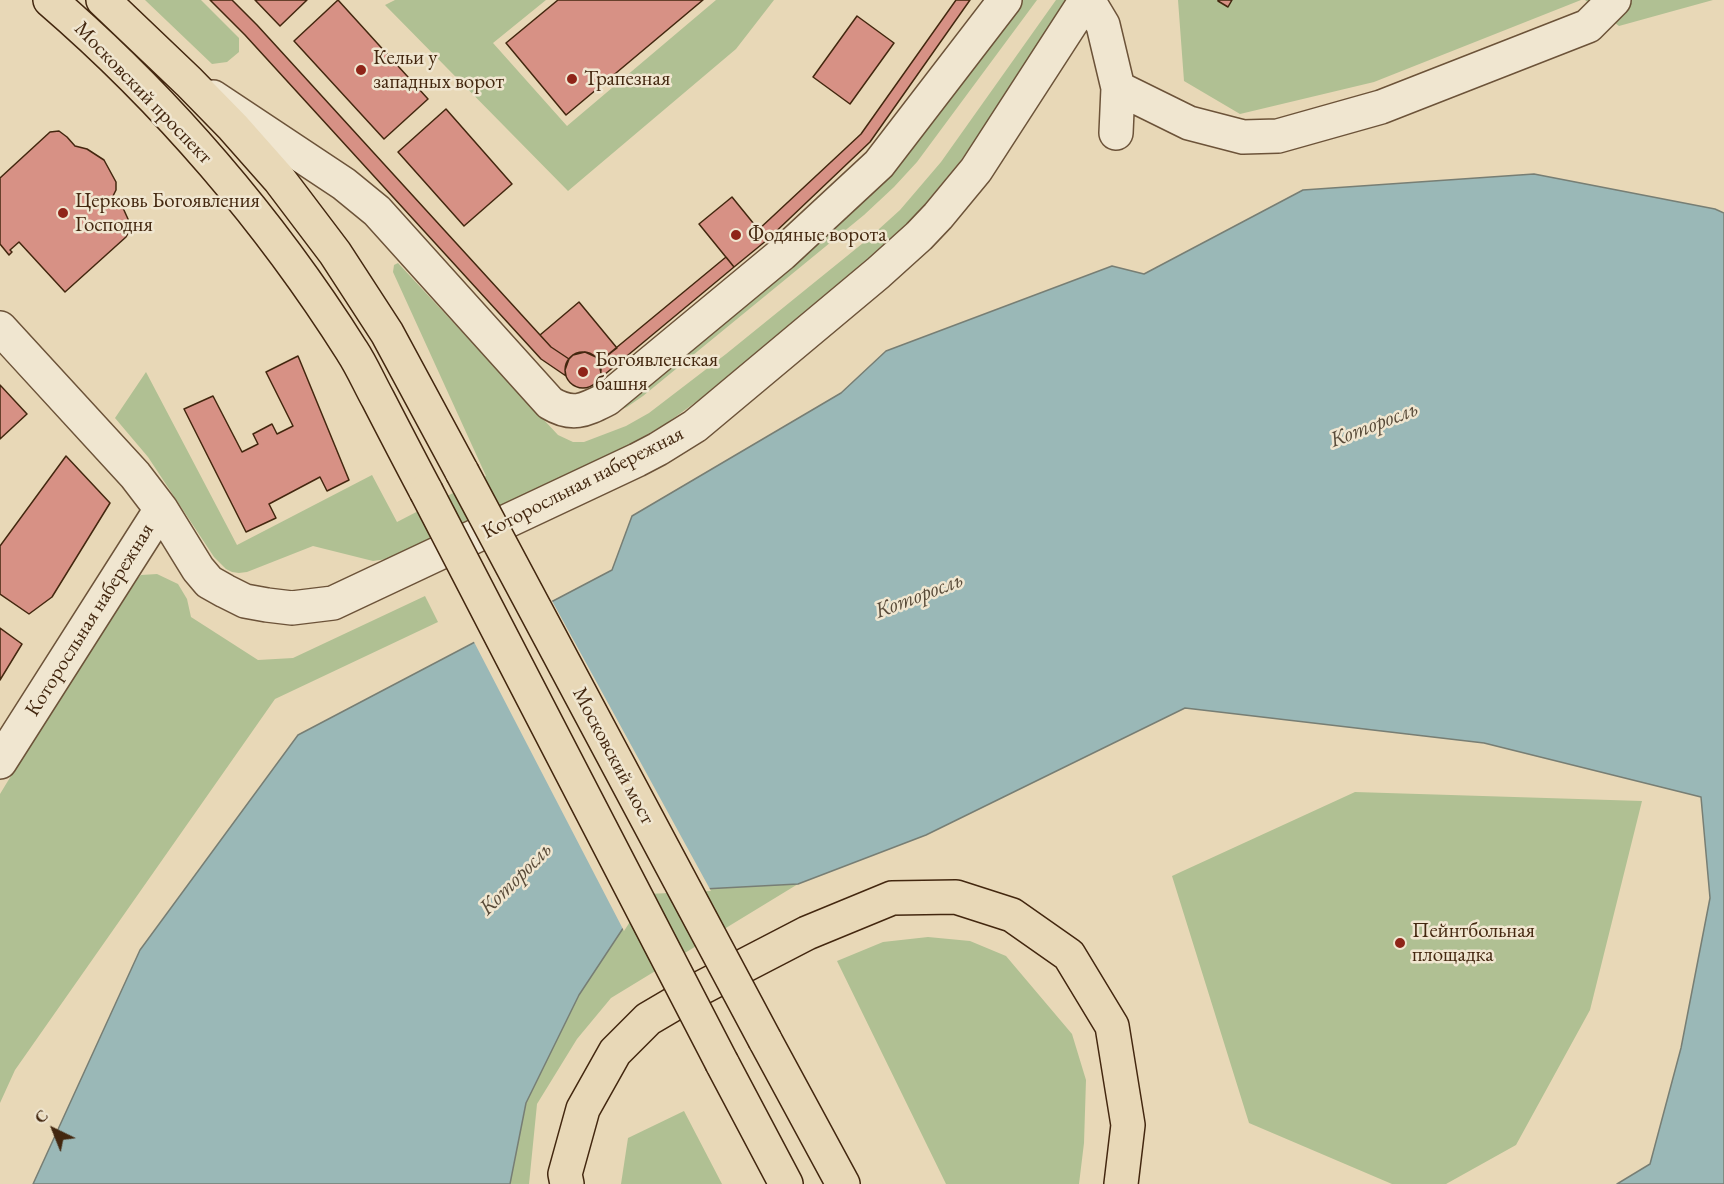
<!DOCTYPE html>
<meta charset="utf-8">
<style>
body{margin:0}
#map{position:relative;width:1724px;height:1184px;overflow:hidden;background:#e8d8b7;font-family:"EB Garamond",serif}
canvas{display:block}
.north{position:absolute;left:24px;top:1100px;width:60px;height:60px;-webkit-text-stroke:4px #f0e6d0;paint-order:stroke;rotate:317deg;font-size:16px;font-weight:700;line-height:24px;text-align:center;color:#43270f}
.north::after{content:'';display:block;margin:auto;width:21px;height:27px;background:#43270f;clip-path:polygon(50% 0,100% 100%,50% 72%,0 100%)}
</style>
<div id="map">
<canvas width="1724" height="1184"></canvas>
<div class="north">С</div>
</div>
<script>
const c = document.querySelector('canvas').getContext('2d');
c.lineJoin = 'round';
function fillPath(path, color) { c.fillStyle = color; c.fill(path, 'evenodd'); }
function strokePath(path, color, width, dash) { c.strokeStyle = color; c.lineWidth = width; c.lineCap = dash ? 'butt' : 'round'; c.setLineDash(dash || []); c.stroke(path); }
function label(font, color, halo, rows, align = 'center') {
  c.font = font + ' "EB Garamond",serif'; c.lineWidth = 5; c.setLineDash([]); c.textBaseline = 'middle'; c.strokeStyle = halo; c.fillStyle = color; for (const [text, x, y, turn = 0] of rows) {
    c.save(); c.translate(x, y); c.rotate((+turn || 0) * Math.PI / 180); c.textAlign = isNaN(turn) ? turn : align; if (halo) c.strokeText(text, 0, 0); c.fillText(text, 0, 0); c.restore();
  }
}
const green = new Path2D(`
 M 145,0 L 201,0 L 239,38 L 239,52 L 227,62 L 212,64 Z
 M 395,0 L 546,0 L 493,43 L 567,126 L 716,0 L 774,0 L 736,49 L 568,191 L 385,5 Z
 M 1017,0 L 1037,0 L 917,162 L 894,187 L 864,215 L 643,396 L 627,407 L 616,412 L 785,260 Z
 M 1056,0 L 1073,0 L 961,160 L 925,204 L 907,223 L 866,260 L 700,399 L 667,423 L 629,445 L 403,555 L 394,558 L 373,561 L 313,546 L 247,572 L 239,573 L 232,572 L 226,569 L 214,557 L 148,457 L 115,418 L 146,372 L 237,545 L 372,475 L 397,522 L 486,476 L 393,272 L 394,265 L 398,263 L 558,435 L 573,442 L 584,442 L 626,426 L 649,413 L 726,354 L 868,239 L 900,210 L 941,162 Z
 M 1178,0 L 1581,0 L 1374,82 L 1240,114 L 1184,81 Z
 M 1585,0 L 1713,0 L 1619,26 Z
 M 157,574 L 178,584 L 187,599 L 191,617 L 258,660 L 293,658 L 425,596 L 438,622 L 275,699 L 15,1070 L 0,1103 L 0,794 L 119,598 L 141,575 Z
 M 1355,792 L 1642,801 L 1590,1010 L 1516,1145 L 1446,1184 L 1392,1184 L 1249,1123 L 1172,876 Z
 M 798,884 L 611,998 L 577,1039 L 537,1104 L 529,1184 L 510,1184 L 526,1103 L 579,995 L 647,891 Z
 M 928,937 L 970,941 L 1006,956 L 1072,1034 L 1086,1080 L 1084,1143 L 1079,1184 L 946,1184 L 837,961 L 883,942 Z
 M 684,1111 L 722,1184 L 621,1184 L 628,1138 Z`);
const water = new Path2D(`
 M 1534,174 L 1715,209 L 1724,213 L 1724,1184 L 1617,1184 L 1650,1164 L 1681,1048 L 1710,898 L 1701,797 L 1484,743 L 1185,708 L 926,835 L 798,884 L 647,892 L 579,995 L 526,1103 L 510,1184 L 33,1184 L 140,950 L 298,735 L 612,570 L 632,516 L 841,393 L 886,351 L 1112,266 L 1144,274 L 1303,190 Z`);
const pier = new Path2D(`
 M 551,599 L 711,891 L 648,894 L 624,931 L 473,640 Z`);
const building = new Path2D(`
 M 210,0 L 232,0 L 257,25 L 551,347 L 569,359 L 565,370 L 566,376 L 541,359 L 245,35 Z
 M 255,0 L 307,0 L 280,26 Z
 M 338,0 L 428,99 L 384,139 L 294,41 Z
 M 558,0 L 703,0 L 566,115 L 506,43 Z
 M 956,0 L 970,0 L 870,142 L 767,240 L 758,230 L 861,134 Z
 M 1218,0 L 1232,0 L 1228,7 L 1218,1 Z
 M 857,16 L 894,43 L 850,104 L 813,77 Z
 M 446,109 L 512,184 L 464,226 L 398,152 Z
 M 59,131 L 67,137 L 75,146 L 87,149 L 104,160 L 116,182 L 116,190 L 112,198 L 123,208 L 128,219 L 130,230 L 126,237 L 65,292 L 19,242 L 10,250 L 12,252 L 9,255 L 0,244 L 0,178 L 50,132 Z
 M 732,197 L 767,240 L 734,267 L 699,224 Z
 M 726,257 L 734,267 L 598,380 L 601,374 L 599,362 Z
 M 579,302 L 617,348 L 599,362 L 596,357 L 585,352 L 573,355 L 569,359 L 551,347 L 540,335 Z
 M565 370a18 18 0 1 1 36 0a18 18 0 1 1-36 0Z
 M 298,356 L 349,480 L 327,491 L 320,477 L 269,504 L 276,518 L 246,532 L 184,409 L 213,396 L 242,452 L 258,444 L 253,434 L 272,424 L 277,434 L 293,426 L 266,372 Z
 M 0,385 L 27,414 L 0,439 Z
 M 66,456 L 110,503 L 52,597 L 29,614 L 0,594 L 0,546 Z
 M 0,628 L 22,644 L 0,680 Z`);
const minor = new Path2D(`
 M 1088,0 L 1103,25 L 1118,88 L 1189,123 L 1243,137 L 1278,136 L 1381,107 L 1588,26 L 1614,0
 M 213,97 L 344,184 L 377,211 L 550,403 C 573,417 585,410 607,399 L 782,254 L 879,164 L 1005,0
 M 1116,133 L 1118,88
 M 0,328 L 135,475 L 161,509 L 198,569 L 209,582 L 225,591 L 245,601 L 267,605 L 292,608 L 333,603 L 637,460 L 658,449 L 695,426 L 878,273 L 919,236 L 938,216 L 976,170 L 1086,0
 M 0,762 L 161,509`);
const major = new Path2D(`
 M 50,0 C 166,100 270,221 352,351 C 362,366 369,383 378,399 C 394,430 410,461 426,491
 M 103,0 L 189,82 L 233,127 L 279,179 L 335,253 L 387,333 L 462,472
 M 765,1040 L 843,1184
 M 722,1063 L 786,1184
 M 567,1184 L 565,1174 L 583,1109 L 615,1052 L 648,1019 L 699,989 L 807,933 L 892,898 L 956,897 L 1012,915 L 1069,955 L 1112,1026 L 1128,1125 L 1121,1184`);
const majorBridge = new Path2D(`
 M 462,472 L 765,1040
 M 426,491 L 722,1063`);
const markers = [
 [361,70,6,"#8f2418"],
 [572,79,6,"#8f2418"],
 [63,213,6,"#8f2418"],
 [736,235,6,"#8f2418"],
 [583,372,6,"#8f2418"],
 [1400,943,6,"#8f2418"]
];
const poiNames = [
 ["Кельи у",373,58],
 ["западных ворот",373,82],
 ["Трапезная",584,79],
 ["Церковь Богоявления",75,201],
 ["Господня",75,225],
 ["Фодяные ворота",748,235],
 ["Богоявленская",595,360],
 ["башня",595,384],
 ["Пейнтбольная",1412,931],
 ["площадка",1412,955]
];
const streetNames = [
 ["Московский проспект",143,93,46],
 ["Которосльная набережная",583,483,-27],
 ["Которосльная набережная",90,620,-58],
 ["Московский мост",613,756,62]
];
const waterNames = [
 ["Которосль",1374,425,-21],
 ["Которосль",919,596,-21],
 ["Которосль",516,879,-45]
];
fillPath(green, '#b0c093');
fillPath(water, '#9ab8b7');
strokePath(water, '#777e74', 1.5);
fillPath(pier, '#e8d8b7');
fillPath(building, '#d79185');
strokePath(building, '#43270f', 1.5);
strokePath(minor, '#6c5339', 36);
strokePath(major, '#43270f', 36);
strokePath(minor, '#f0e6d0', 33);
strokePath(major, '#e8d8b7', 33);
strokePath(majorBridge, '#43270f', 36, []);
strokePath(majorBridge, '#e8d8b7', 33);
for (const [x, y, r, color] of markers) { const dot = new Path2D(); dot.arc(x, y, r, 0, 2 * Math.PI); c.fillStyle = color; c.fill(dot); strokePath(dot, '#f0e6d0', 2); }
label('21px', '#43270f', '#f0e6d0', poiNames, 'left');
label('21px', '#43270f', '#f0e6d0', streetNames);
label('italic 22px', '#594b39', '#f0e6d0', waterNames);
</script>
